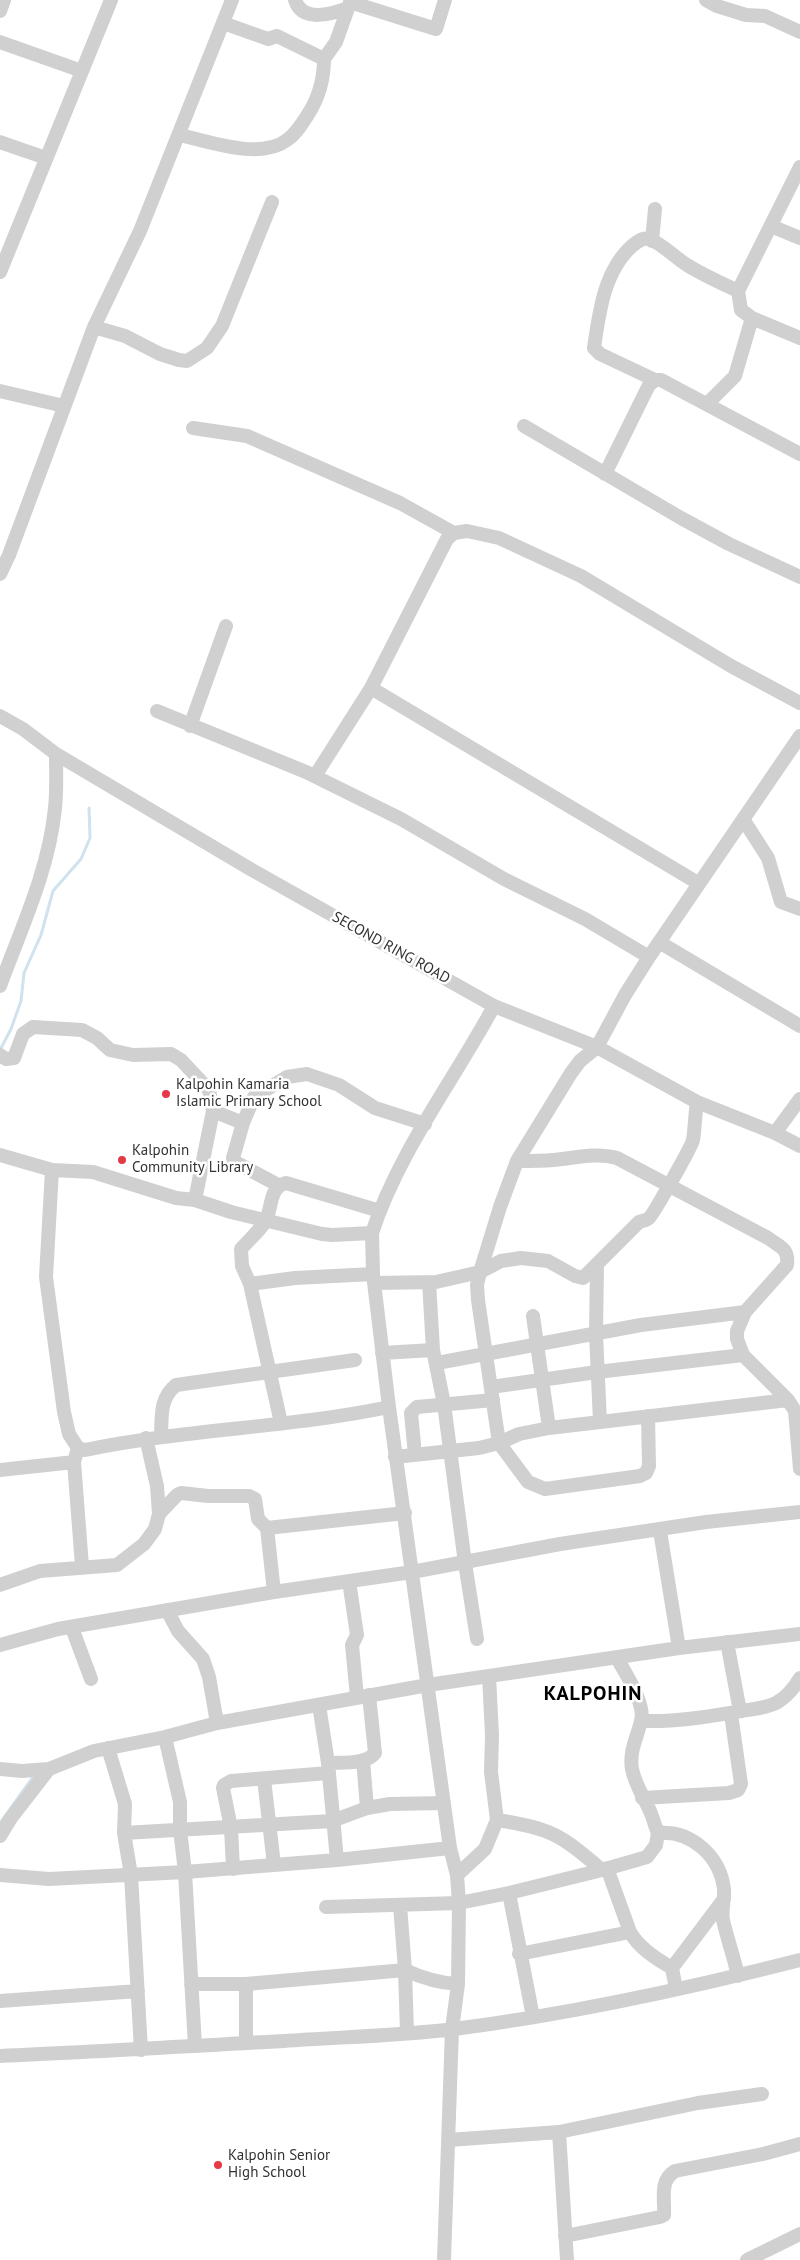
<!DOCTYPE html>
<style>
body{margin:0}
canvas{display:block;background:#fff}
</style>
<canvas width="800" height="2260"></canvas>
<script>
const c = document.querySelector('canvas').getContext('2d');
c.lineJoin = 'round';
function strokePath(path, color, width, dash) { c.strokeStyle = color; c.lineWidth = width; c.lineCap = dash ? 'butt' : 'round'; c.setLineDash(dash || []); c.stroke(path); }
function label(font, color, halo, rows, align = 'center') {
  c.font = font + ' "PT Sans",sans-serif'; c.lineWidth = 5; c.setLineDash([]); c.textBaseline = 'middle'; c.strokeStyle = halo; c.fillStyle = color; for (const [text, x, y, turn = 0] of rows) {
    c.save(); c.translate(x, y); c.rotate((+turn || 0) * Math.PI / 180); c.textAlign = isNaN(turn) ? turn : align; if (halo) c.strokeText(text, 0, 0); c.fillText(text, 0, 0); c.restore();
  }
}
const stream = new Path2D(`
 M 0,1050 L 11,1029 L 21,1001 L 24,973 L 41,935 L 53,891 L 81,859 L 90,838 L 89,808
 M 0,1823 L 35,1774`);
const minor = new Path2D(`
 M 295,0 C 302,23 332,14 348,8
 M 706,0 L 717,6 L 746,15 L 765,16 L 800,32
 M 350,2 L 436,29 L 445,0
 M 0,11 L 4,0
 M 0,42 L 82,71
 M 324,59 L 336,42 L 351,0
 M 180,135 C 209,142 261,160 287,140 C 296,134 301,125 307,116 C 319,98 324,81 324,59 L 277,36 L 268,39 L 223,23
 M 0,142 L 46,158
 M 800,167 L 738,291 L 741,310 L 752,318 L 800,338
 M 771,226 L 800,238
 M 652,241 L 655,209
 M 0,272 L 111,0
 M 94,327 L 125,336 L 160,354 L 179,360 L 187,361 L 207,348 L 222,326 L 272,202
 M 655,380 L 600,354 L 594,348 C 599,313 604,271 632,246 C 637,242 642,237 649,239 C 663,244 674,257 687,265 C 703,275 721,283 738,291
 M 0,391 L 64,406
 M 707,404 L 735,376 L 752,318
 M 524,426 L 681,518 L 729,544 L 800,577
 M 193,428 L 247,436 L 400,503 L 454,533
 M 605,474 L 649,385 L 655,380 L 661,380 L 800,454
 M 0,574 L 9,555 L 94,327 L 140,231 L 232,0
 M 371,688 L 698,883
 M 157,711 L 306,772 L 401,819 L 504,879 L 585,919 L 649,957
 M 0,716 L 23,729 L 56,754 L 252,870 L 494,1006 L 597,1047 L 697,1102 L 775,1133 L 800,1146
 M 190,726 L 226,626
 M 315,776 L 371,688 L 447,539 L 454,533 L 467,531 L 499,538 L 581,576 L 731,666 L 800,703
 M 743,819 L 768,858 L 781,902 L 800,909
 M 659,942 L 800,1026
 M 0,986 C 21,929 49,870 55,808 C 57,790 56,772 56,754
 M 0,1055 L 6,1059 L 14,1058 L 23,1034 L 33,1027 L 82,1030 L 97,1038 L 110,1050 L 133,1055 L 171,1054 L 181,1060 L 209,1090 L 213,1111 L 195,1200
 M 213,1111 L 243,1123
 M 775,1133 L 800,1099
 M 0,1155 L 52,1170 L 93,1172 L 176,1198 L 195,1200 L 231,1212 L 322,1234 L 332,1235 L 372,1233 L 373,1274 L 389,1407
 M 517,1161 C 529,1161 542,1161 553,1160 C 575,1158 596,1152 617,1158 L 768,1238 C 780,1247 789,1248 787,1265 L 745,1312 L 737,1331 L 737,1339 L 743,1355 L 788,1400 L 795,1411 L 800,1469
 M 52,1170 L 46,1277 L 64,1412 L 69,1434 L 78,1448 L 85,1450 C 185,1429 289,1428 389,1407 L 450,1848 L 457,1875 L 459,1903 L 458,1984 L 452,2029 L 444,2260
 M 278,1185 L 235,1162 L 233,1158 L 243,1123 L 254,1097 L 287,1077 L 307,1074 L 339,1085 L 375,1108 L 425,1124
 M 372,1233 C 398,1153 454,1080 494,1006
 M 597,1265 L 596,1334 L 600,1422
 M 429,1282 L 433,1350 L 444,1404 L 465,1563 L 477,1639
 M 375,1283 L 436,1282 L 480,1272 L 501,1261 L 521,1258 L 548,1261 L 575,1276 L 583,1278 L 639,1222 C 642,1221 647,1220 649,1218 C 653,1215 692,1146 693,1140 C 695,1128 695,1114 697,1102
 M 250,1284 L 295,1278 L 373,1274
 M 533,1316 L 549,1428
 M 382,1353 L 433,1350
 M 437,1363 L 641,1325 L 745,1312
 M 491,1387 L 597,1372 L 743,1355
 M 648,1416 L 649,1466 L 646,1473 L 640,1476 L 545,1489 L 528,1482 L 499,1443 L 478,1300 L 477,1285 L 480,1272 L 500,1207 L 517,1161 L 571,1073 L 580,1061 L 597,1047 L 625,995 L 649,957 L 800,736
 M 281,1423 L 250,1284 L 242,1266 L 241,1249 C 249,1240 259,1231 265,1222 C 273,1208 268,1188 286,1183 L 380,1211
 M 161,1437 C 162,1417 159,1399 176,1385 L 355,1360
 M 78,1448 L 74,1462 L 82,1566
 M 415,1455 L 411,1413 L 417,1407 L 493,1400
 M 395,1457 L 479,1448 L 499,1443 L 519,1434 L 549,1428 L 788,1400
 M 0,1470 L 74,1462
 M 159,1514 L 177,1495 L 181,1493 L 208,1496 L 249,1496 L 255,1499 L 258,1519 L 267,1528
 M 660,1531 L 679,1648
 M 349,1581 L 357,1635 L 352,1645 L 357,1697
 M 0,1585 L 40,1571 L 117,1565 L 144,1544 L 155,1529 L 159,1514 L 157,1486 L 146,1438
 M 274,1592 L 267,1528 L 405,1513
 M 167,1610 L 178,1631 L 203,1659 L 209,1677 L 217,1723
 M 72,1628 L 91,1679
 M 727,1642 L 740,1711
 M 0,1645 L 58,1629 L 274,1592 L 412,1572 L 560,1544 L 706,1522 L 800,1512
 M 617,1658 C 625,1673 646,1704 641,1721 C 637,1738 629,1751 632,1769 C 635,1785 644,1797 650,1811 C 653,1818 655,1826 658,1833
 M 319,1705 L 328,1763 L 337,1860
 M 642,1719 L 646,1721 C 678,1722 711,1716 742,1711 C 754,1709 766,1708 776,1703 C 787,1697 794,1688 800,1678
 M 165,1737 L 180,1802 L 180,1830 L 185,1872 L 195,2046
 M 108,1748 L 125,1804 L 124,1833 L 131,1875 L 141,2050
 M 363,1760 L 367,1808
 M 328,1763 C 341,1762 366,1765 375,1753 L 369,1695
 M 0,1769 L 22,1771 L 49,1769
 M 264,1779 L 274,1865
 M 642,1798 L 729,1793 L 738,1790 L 741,1784 L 731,1714
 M 497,1820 C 551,1828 561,1835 602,1870 L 647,1857 L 656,1845 L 658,1833 C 691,1830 720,1856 724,1889 C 725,1899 721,1910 723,1920 C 727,1938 734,1957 738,1976
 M 124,1833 L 332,1821 L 367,1808 L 390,1804 L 444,1803
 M 0,1836 L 11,1818 L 49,1769 L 94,1751 L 165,1737 L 217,1723 L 428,1685 L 679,1648 L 800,1634
 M 607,1868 L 630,1932 C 639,1948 656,1959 672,1968 L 676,1989
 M 233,1869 L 231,1828 L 223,1788 L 224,1785 L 231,1781 L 328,1773
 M 0,1875 L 49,1879 L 185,1872 L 337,1860 L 450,1848
 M 457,1875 L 485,1849 L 497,1820 L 491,1772 L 492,1735 L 489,1676
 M 509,1893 L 533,2017
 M 400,1905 L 405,1970 C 422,1978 438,1983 458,1984
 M 326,1907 L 459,1903 L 509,1893 L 602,1870
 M 519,1954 L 630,1932
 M 672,1968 L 724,1899
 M 191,1984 L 246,1984 L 405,1970 L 407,2033
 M 0,2001 L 138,1991
 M 246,2043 L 246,1984
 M 0,2056 C 95,2052 189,2046 284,2041 C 340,2037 398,2036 454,2029 C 571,2014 686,1989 800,1960
 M 559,2132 L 567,2260
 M 449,2140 L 559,2132 L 698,2103 L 762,2094
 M 565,2236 L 660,2217 L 664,2215 C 665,2198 659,2181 675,2171 L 763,2154 L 800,2144
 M 747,2260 L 800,2234`);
const markers = [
 [166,1094,5,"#e63946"],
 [122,1160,5,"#e63946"],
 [218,2165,5,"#e63946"]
];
const streetNames = [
 ["SECOND RING ROAD",391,948,29]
];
const poiNames = [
 ["Kalpohin Kamaria",176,1085],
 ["Islamic Primary School",176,1102],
 ["Kalpohin",132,1151],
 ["Community Library",132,1168],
 ["Kalpohin Senior",228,2156],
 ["High School",228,2173]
];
const districtNames = [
 ["KALPOHIN",593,1694]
];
strokePath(stream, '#cfe2ee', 3);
strokePath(minor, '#d0d0d0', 14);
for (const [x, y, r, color] of markers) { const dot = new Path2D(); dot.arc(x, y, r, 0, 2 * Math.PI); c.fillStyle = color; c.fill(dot); strokePath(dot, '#fff', 2); }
label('15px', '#333', '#fff', streetNames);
label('15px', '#333', '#fff', poiNames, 'left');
c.letterSpacing = '1px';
label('bold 20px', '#000', '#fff', districtNames);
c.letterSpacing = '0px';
</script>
